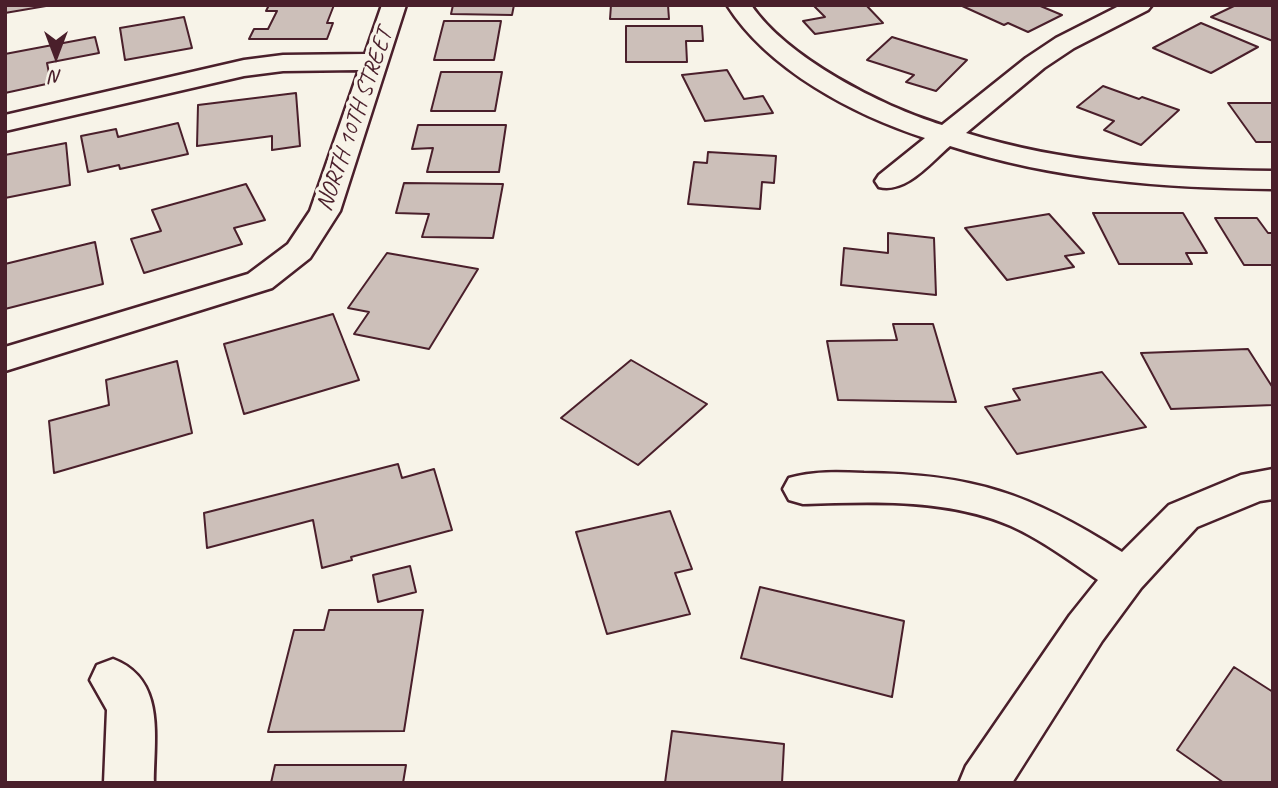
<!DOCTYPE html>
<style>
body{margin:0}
#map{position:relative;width:1278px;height:788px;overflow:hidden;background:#f7f3e8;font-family:Caveat,sans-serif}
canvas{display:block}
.frame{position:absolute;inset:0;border:7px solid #4a1f2b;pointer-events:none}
.north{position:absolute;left:21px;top:21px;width:70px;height:70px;-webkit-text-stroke:5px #f7f3e8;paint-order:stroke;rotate:180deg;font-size:19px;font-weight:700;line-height:28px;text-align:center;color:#4a1f2b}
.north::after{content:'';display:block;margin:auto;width:24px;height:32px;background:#4a1f2b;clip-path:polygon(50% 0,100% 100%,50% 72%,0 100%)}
</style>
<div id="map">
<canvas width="1278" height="788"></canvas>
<div class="frame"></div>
<div class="north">N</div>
</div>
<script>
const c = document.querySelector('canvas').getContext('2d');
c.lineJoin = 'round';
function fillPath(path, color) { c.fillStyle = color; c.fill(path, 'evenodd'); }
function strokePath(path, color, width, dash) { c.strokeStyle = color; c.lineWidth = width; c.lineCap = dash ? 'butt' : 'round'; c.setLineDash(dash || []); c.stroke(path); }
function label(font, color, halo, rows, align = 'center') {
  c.font = font + ' Caveat,sans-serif'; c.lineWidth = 7; c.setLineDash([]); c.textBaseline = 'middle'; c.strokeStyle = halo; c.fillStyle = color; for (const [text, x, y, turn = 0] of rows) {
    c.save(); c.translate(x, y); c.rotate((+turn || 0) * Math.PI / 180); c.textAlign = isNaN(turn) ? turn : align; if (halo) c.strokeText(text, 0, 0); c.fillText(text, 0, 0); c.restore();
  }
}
const building = new Path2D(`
 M 5,5 L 46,5 L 46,6 L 5,13 Z
 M 269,5 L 334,5 L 327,23 L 333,23 L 327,39 L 249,39 L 254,29 L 268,29 L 277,11 L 266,11 Z
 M 453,5 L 514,5 L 512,15 L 451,14 Z
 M 611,5 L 668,5 L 669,19 L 610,19 Z
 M 813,5 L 866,5 L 883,23 L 815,34 L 803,21 L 825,17 Z
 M 960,5 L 1038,5 L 1062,15 L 1028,32 L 1008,23 L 1004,25 Z
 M 1236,5 L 1273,5 L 1273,41 L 1211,17 Z
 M 184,17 L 192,48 L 125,60 L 120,28 Z
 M 444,21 L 501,21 L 494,60 L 434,60 Z
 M 1201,23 L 1258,47 L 1211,73 L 1153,48 Z
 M 626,26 L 702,26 L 703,41 L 686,41 L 687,62 L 626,62 Z
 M 95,37 L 99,53 L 47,63 L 51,83 L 5,93 L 5,54 Z
 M 892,37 L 967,60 L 936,91 L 906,82 L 914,75 L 867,60 Z
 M 727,70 L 744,99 L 763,96 L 773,113 L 705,121 L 682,75 Z
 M 441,72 L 502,72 L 495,111 L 431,111 Z
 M 1103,86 L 1139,99 L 1142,97 L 1179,110 L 1141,145 L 1104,130 L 1114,121 L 1077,107 Z
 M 296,93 L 300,146 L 272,150 L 272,136 L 197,146 L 198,105 Z
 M 1228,103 L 1273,103 L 1273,142 L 1256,142 Z
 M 178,123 L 188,154 L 120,169 L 119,165 L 88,172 L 81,136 L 116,129 L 118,137 Z
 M 418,125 L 506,125 L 499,172 L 427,172 L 433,148 L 412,149 Z
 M 66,143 L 70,185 L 5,198 L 5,155 Z
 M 708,152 L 776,156 L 774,183 L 762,182 L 760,209 L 688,204 L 694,162 L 707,163 Z
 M 404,183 L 503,184 L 493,238 L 422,237 L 429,214 L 396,213 Z
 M 246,184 L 265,220 L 234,228 L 242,244 L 144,273 L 131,239 L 161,231 L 152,210 Z
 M 1093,213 L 1183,213 L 1207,253 L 1186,253 L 1192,264 L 1119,264 Z
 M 1049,214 L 1084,253 L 1065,256 L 1074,267 L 1007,280 L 965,228 Z
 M 1215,218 L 1257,218 L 1268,233 L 1273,233 L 1273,265 L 1244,265 Z
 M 888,233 L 934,238 L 936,295 L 841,285 L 844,248 L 888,253 Z
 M 95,242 L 103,284 L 5,309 L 5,264 Z
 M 387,253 L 478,269 L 429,349 L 354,334 L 369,312 L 348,308 Z
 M 333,314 L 359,380 L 244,414 L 224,344 Z
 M 893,324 L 933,324 L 956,402 L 838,400 L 827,341 L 897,340 Z
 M 1248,349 L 1273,388 L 1273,405 L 1171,409 L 1141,353 Z
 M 631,360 L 707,404 L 638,465 L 561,418 Z
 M 177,361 L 192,433 L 54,473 L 49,421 L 109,405 L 106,380 Z
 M 1102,372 L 1146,427 L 1017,454 L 985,407 L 1020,400 L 1013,389 Z
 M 398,464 L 402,478 L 434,469 L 452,530 L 351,557 L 352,560 L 322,568 L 313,520 L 207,548 L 204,513 Z
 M 670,511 L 692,569 L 675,573 L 690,614 L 607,634 L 576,532 Z
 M 410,566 L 416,592 L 378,602 L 373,575 Z
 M 760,587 L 904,621 L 892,697 L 741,658 Z
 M 329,610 L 423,610 L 404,731 L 268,732 L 294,630 L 324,630 Z
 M 1234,667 L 1273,692 L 1273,783 L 1224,783 L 1177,750 Z
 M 672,731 L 784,744 L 782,783 L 665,783 Z
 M 275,765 L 406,765 L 403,783 L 271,783 Z`);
const street = new Path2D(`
 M 382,5 L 406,5 L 340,211 L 310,258 L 272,288 L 5,371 L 5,347 L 248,274 L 288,244 L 310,211 L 359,70 L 283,71 L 244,76 L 5,131 L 5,115 L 244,60 L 283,55 L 365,54 Z
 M 727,5 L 751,5 C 787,58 881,106 942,125 L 1026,58 L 1056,38 L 1121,5 L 1152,5 L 1148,10 L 1074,48 L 1044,68 L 966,133 C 1066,164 1169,170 1273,171 L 1273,189 C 1164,188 1055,180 950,146 C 931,162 906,194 879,187 L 875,181 L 879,175 L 925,138 C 854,115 768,70 727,5 Z
 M 1273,469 L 1273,499 L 1260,501 L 1197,527 L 1141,588 L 1102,641 L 1012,783 L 959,783 L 966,766 L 1070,615 L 1098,580 C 1070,561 1042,540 1011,526 C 946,498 871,502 803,504 L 789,500 L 783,489 L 789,478 C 813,471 839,472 864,473 C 973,474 1031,494 1122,552 L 1169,505 L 1241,475 Z
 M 113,659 C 166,679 154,737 154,783 L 104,783 L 107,710 L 90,680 L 97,665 Z`);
const farStreetnames = [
 ["NORTH 10TH STREET",355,120,-71]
];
fillPath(building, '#ccbfb9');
strokePath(building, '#4a1f2b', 2);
strokePath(street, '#4a1f2b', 5);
fillPath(street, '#f7f3e8');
label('24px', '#4a1f2b', '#f7f3e8', farStreetnames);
</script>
